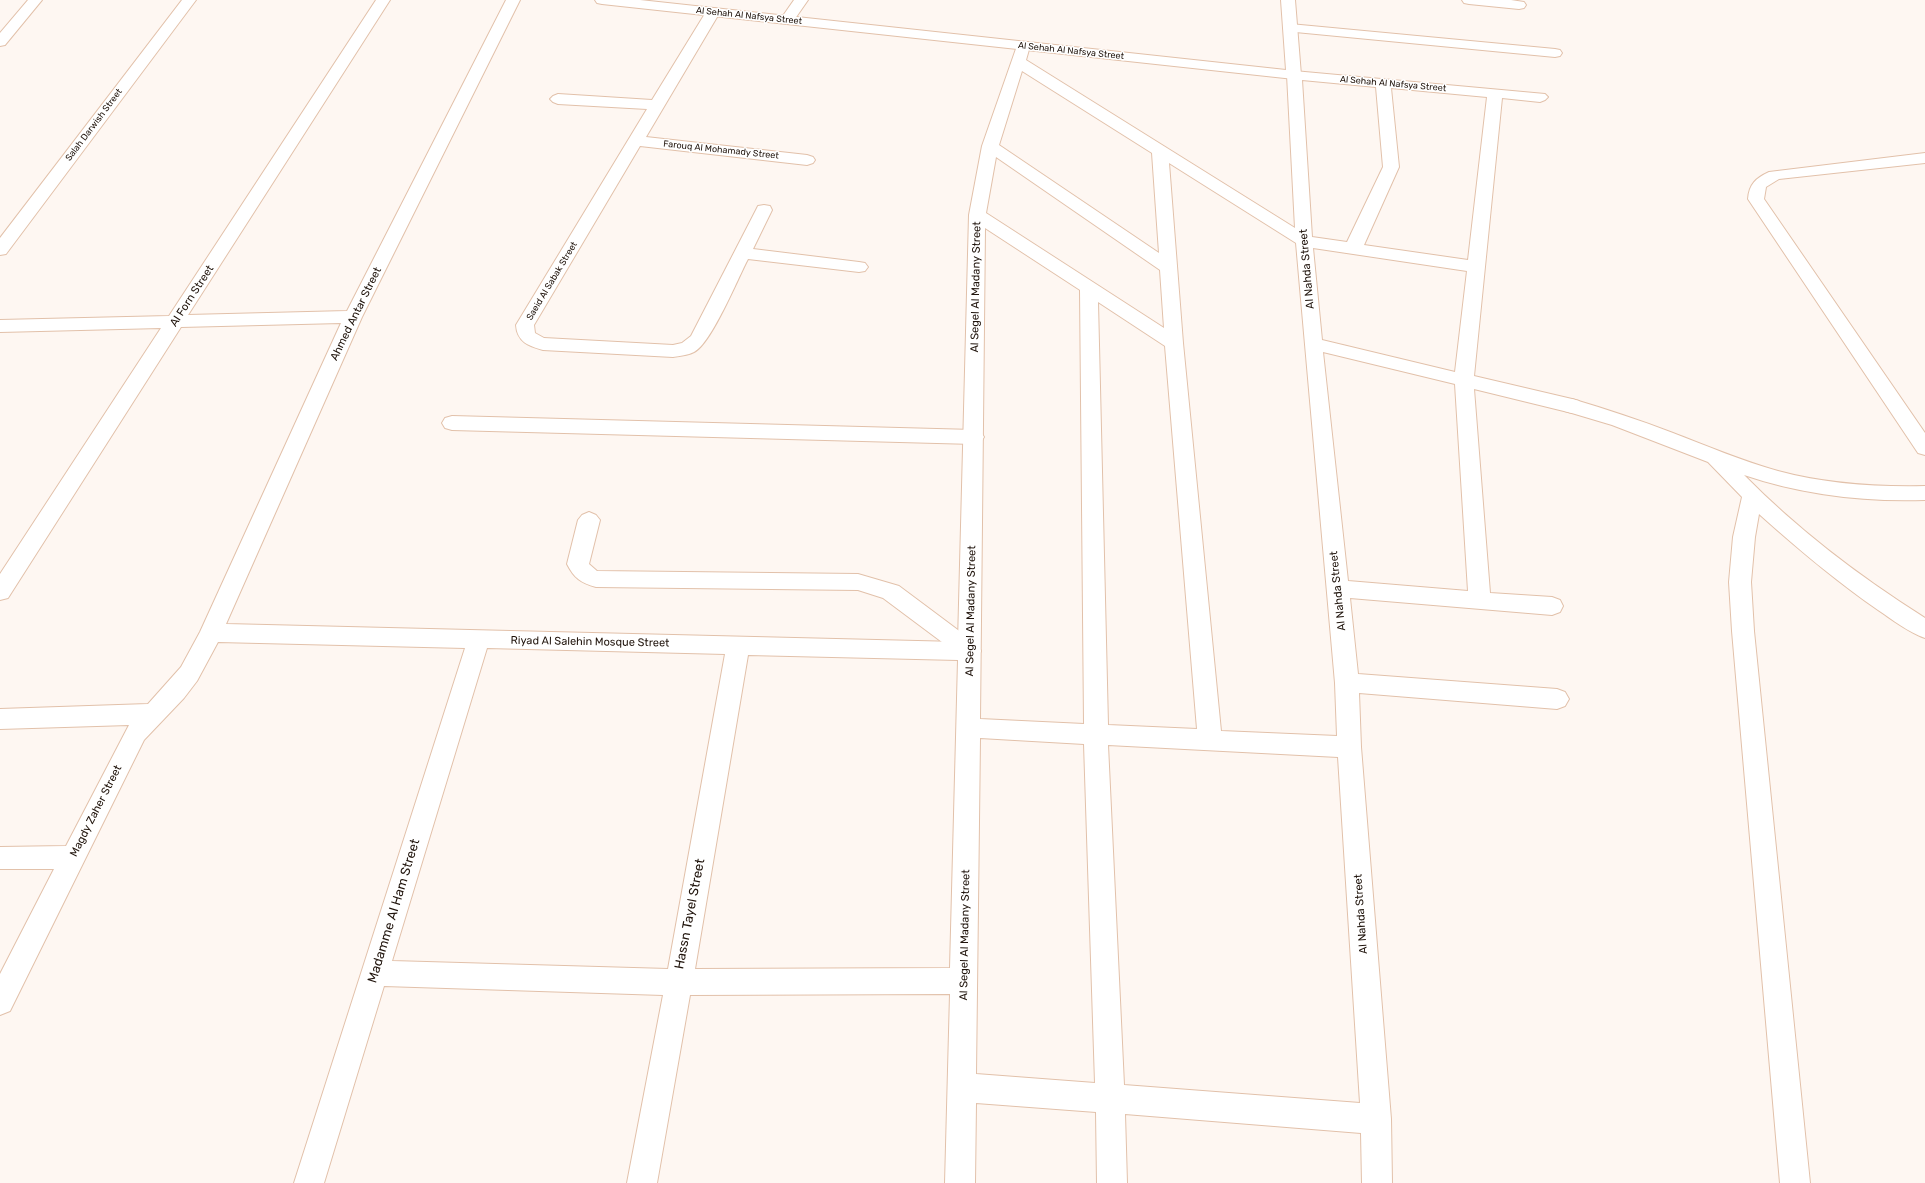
<!DOCTYPE html>
<style>
body{margin:0}
canvas{display:block;background:#fef7f2}
</style>
<canvas width="1925" height="1183"></canvas>
<script>
const c = document.querySelector('canvas').getContext('2d');
c.lineJoin = 'round';
function strokePath(path, color, width, dash) { c.strokeStyle = color; c.lineWidth = width; c.lineCap = dash ? 'butt' : 'round'; c.setLineDash(dash || []); c.stroke(path); }
function fillPath(path, color) { c.fillStyle = color; c.fill(path, 'evenodd'); }
function label(font, color, halo, rows, align = 'center') {
  c.font = font + ' Rubik,sans-serif'; c.lineWidth = 3; c.setLineDash([]); c.textBaseline = 'middle'; c.strokeStyle = halo; c.fillStyle = color; for (const [text, x, y, turn = 0] of rows) {
    c.save(); c.translate(x, y); c.rotate((+turn || 0) * Math.PI / 180); c.textAlign = isNaN(turn) ? turn : align; if (halo) c.strokeText(text, 0, 0); c.fillText(text, 0, 0); c.restore();
  }
}
const service = new Path2D(`
 M 794,0 L 808,0 L 792,23 L 782,23 L 780,20 Z
 M 1925,153 L 1925,163 L 1779,179 L 1766,187 L 1764,199 L 1925,433 L 1925,455 L 1918,453 L 1748,199 C 1749,184 1756,178 1769,172 Z
 M 1572,399 C 1606,409 1639,420 1673,433 C 1707,446 1742,461 1778,471 C 1826,484 1875,487 1925,486 L 1925,500 C 1863,502 1803,495 1744,475 C 1798,530 1860,577 1925,618 L 1925,638 C 1908,632 1893,620 1878,610 C 1836,581 1797,548 1759,514 L 1755,537 L 1751,582 L 1754,631 L 1810,1183 L 1780,1183 L 1732,631 L 1729,582 L 1733,537 L 1742,497 L 1708,462 L 1612,425 L 1565,411 L 1562,406 L 1565,401 Z
 M 452,416 L 974,430 L 981,432 L 984,437 L 981,442 L 974,444 L 452,430 L 445,428 L 442,423 L 445,418 Z
 M 589,512 L 596,515 L 600,520 L 589,564 L 597,571 L 858,574 L 899,586 L 978,645 L 981,651 L 978,657 L 970,660 L 962,657 L 883,598 L 858,590 L 596,587 C 581,583 574,578 567,564 L 578,520 L 582,515 Z`);
const minor = new Path2D(`
 M 28,0 L 42,0 L 5,45 L 0,46 L 0,33 Z
 M 182,0 L 196,0 L 6,254 L 0,255 L 0,238 Z
 M 376,0 L 390,0 L 188,315 L 347,311 L 506,0 L 520,0 L 362,317 L 226,624 L 958,642 L 969,215 L 982,146 L 1018,43 L 1028,43 L 1030,46 L 1026,60 L 1295,228 L 1287,75 L 1289,72 L 1294,71 L 1545,94 L 1548,97 L 1545,100 L 1540,102 L 1502,98 L 1474,376 L 1572,399 L 1579,401 L 1582,406 L 1579,411 L 1572,413 L 1474,389 L 1490,593 L 1552,597 L 1560,600 L 1563,606 L 1560,612 L 1552,615 L 1350,598 L 1358,674 L 1557,689 L 1565,692 L 1569,699 L 1565,706 L 1557,709 L 1359,693 L 1361,747 L 1391,1119 L 1392,1183 L 1362,1183 L 1361,1133 L 1125,1114 L 1127,1183 L 1097,1183 L 1096,1112 L 976,1103 L 975,1183 L 945,1183 L 950,994 L 690,995 L 657,1183 L 627,1183 L 663,995 L 384,986 L 324,1183 L 294,1183 L 465,648 L 218,642 L 197,681 L 184,698 L 144,740 L 10,1011 L 0,1015 L 0,974 L 54,869 L 0,869 L 0,847 L 66,846 L 129,725 L 0,729 L 0,709 L 148,704 L 181,667 L 200,632 L 341,323 L 181,327 L 8,598 L 0,600 L 0,574 L 161,328 L 0,332 L 0,320 L 169,316 ZM 1022,71 L 1152,153 L 1159,253 L 999,145 ZM 1302,80 L 1376,87 L 1383,167 L 1347,242 L 1312,237 ZM 1391,88 L 1487,97 L 1468,260 L 1364,245 L 1399,167 ZM 996,157 L 1160,270 L 1164,328 L 986,213 ZM 1169,163 L 1296,243 L 1335,683 L 1337,736 L 1221,731 L 1183,343 ZM 985,228 L 1080,290 L 1084,724 L 980,719 ZM 1313,248 L 1467,271 L 1455,372 L 1322,340 ZM 1098,302 L 1165,346 L 1197,729 L 1108,725 ZM 1323,352 L 1455,384 L 1468,591 L 1348,581 ZM 487,648 L 725,654 L 668,969 L 392,961 ZM 748,655 L 958,660 L 950,968 L 695,969 ZM 980,738 L 1084,744 L 1095,1083 L 976,1074 ZM 1108,745 L 1338,757 L 1360,1103 L 1124,1085 Z
 M 1462,0 L 1511,0 L 1524,2 L 1526,5 L 1524,8 L 1519,9 L 1469,4 L 1464,3 Z
 M 713,8 L 718,9 L 720,12 L 646,137 L 807,155 L 813,157 L 815,160 L 813,163 L 807,165 L 640,146 L 534,325 L 535,333 L 544,338 L 673,345 L 682,343 L 691,336 L 756,210 L 758,206 L 764,205 L 770,206 L 772,210 L 753,249 L 859,262 L 865,263 L 868,267 L 865,271 L 859,272 L 748,259 C 738,278 711,344 694,352 C 688,355 680,356 673,357 L 543,350 C 529,346 517,342 516,325 L 647,109 L 558,104 L 553,102 L 550,99 L 553,96 L 558,94 L 652,100 L 706,12 L 708,9 Z
 M 1290,24 L 1555,49 L 1560,50 L 1562,53 L 1560,56 L 1555,57 L 1285,31 L 1283,28 L 1285,25 Z`);
const secondary = new Path2D(`
 M 595,0 L 640,0 L 1286,70 L 1281,0 L 1295,0 L 1301,75 L 1299,78 L 1294,79 L 602,4 L 597,3 Z`);
const farStreetnames = [
 ["Al Sehah Al Nafsya Street",749,16,6],
 ["Al Sehah Al Nafsya Street",1071,51,6],
 ["Al Sehah Al Nafsya Street",1393,84,5],
 ["Salah Darwish Street",94,125,-53],
 ["Farouq Al Mohamady Street",721,150,6],
 ["Saeid Al Sabak Street",552,281,-59]
];
const streetNames = [
 ["Al Nahda Street",1307,269,-95],
 ["Al Segel Al Madany Street",976,287,-89],
 ["Al Forn Street",192,296,-57],
 ["Ahmed Antar Street",356,314,-64],
 ["Al Nahda Street",1338,591,-96],
 ["Al Segel Al Madany Street",971,611,-89],
 ["Riyad Al Salehin Mosque Street",590,642,1],
 ["Magdy Zaher Street",96,811,-63],
 ["Al Nahda Street",1361,914,-94],
 ["Al Segel Al Madany Street",965,935,-89]
];
const nearStreetnames = [
 ["Madamme Al Ham Street",394,911,-73],
 ["Hassn Tayel Street",690,914,-79]
];
strokePath(service, '#e2c1aa', 2);
strokePath(minor, '#e2c1aa', 2);
strokePath(secondary, '#e2c1aa', 2);
fillPath(service, '#fff');
fillPath(minor, '#fff');
fillPath(secondary, '#fff');
label('9px', '#1f130b', '#fff', farStreetnames);
label('11px', '#1f130b', '#fff', streetNames);
label('13px', '#1f130b', '#fff', nearStreetnames);
</script>
